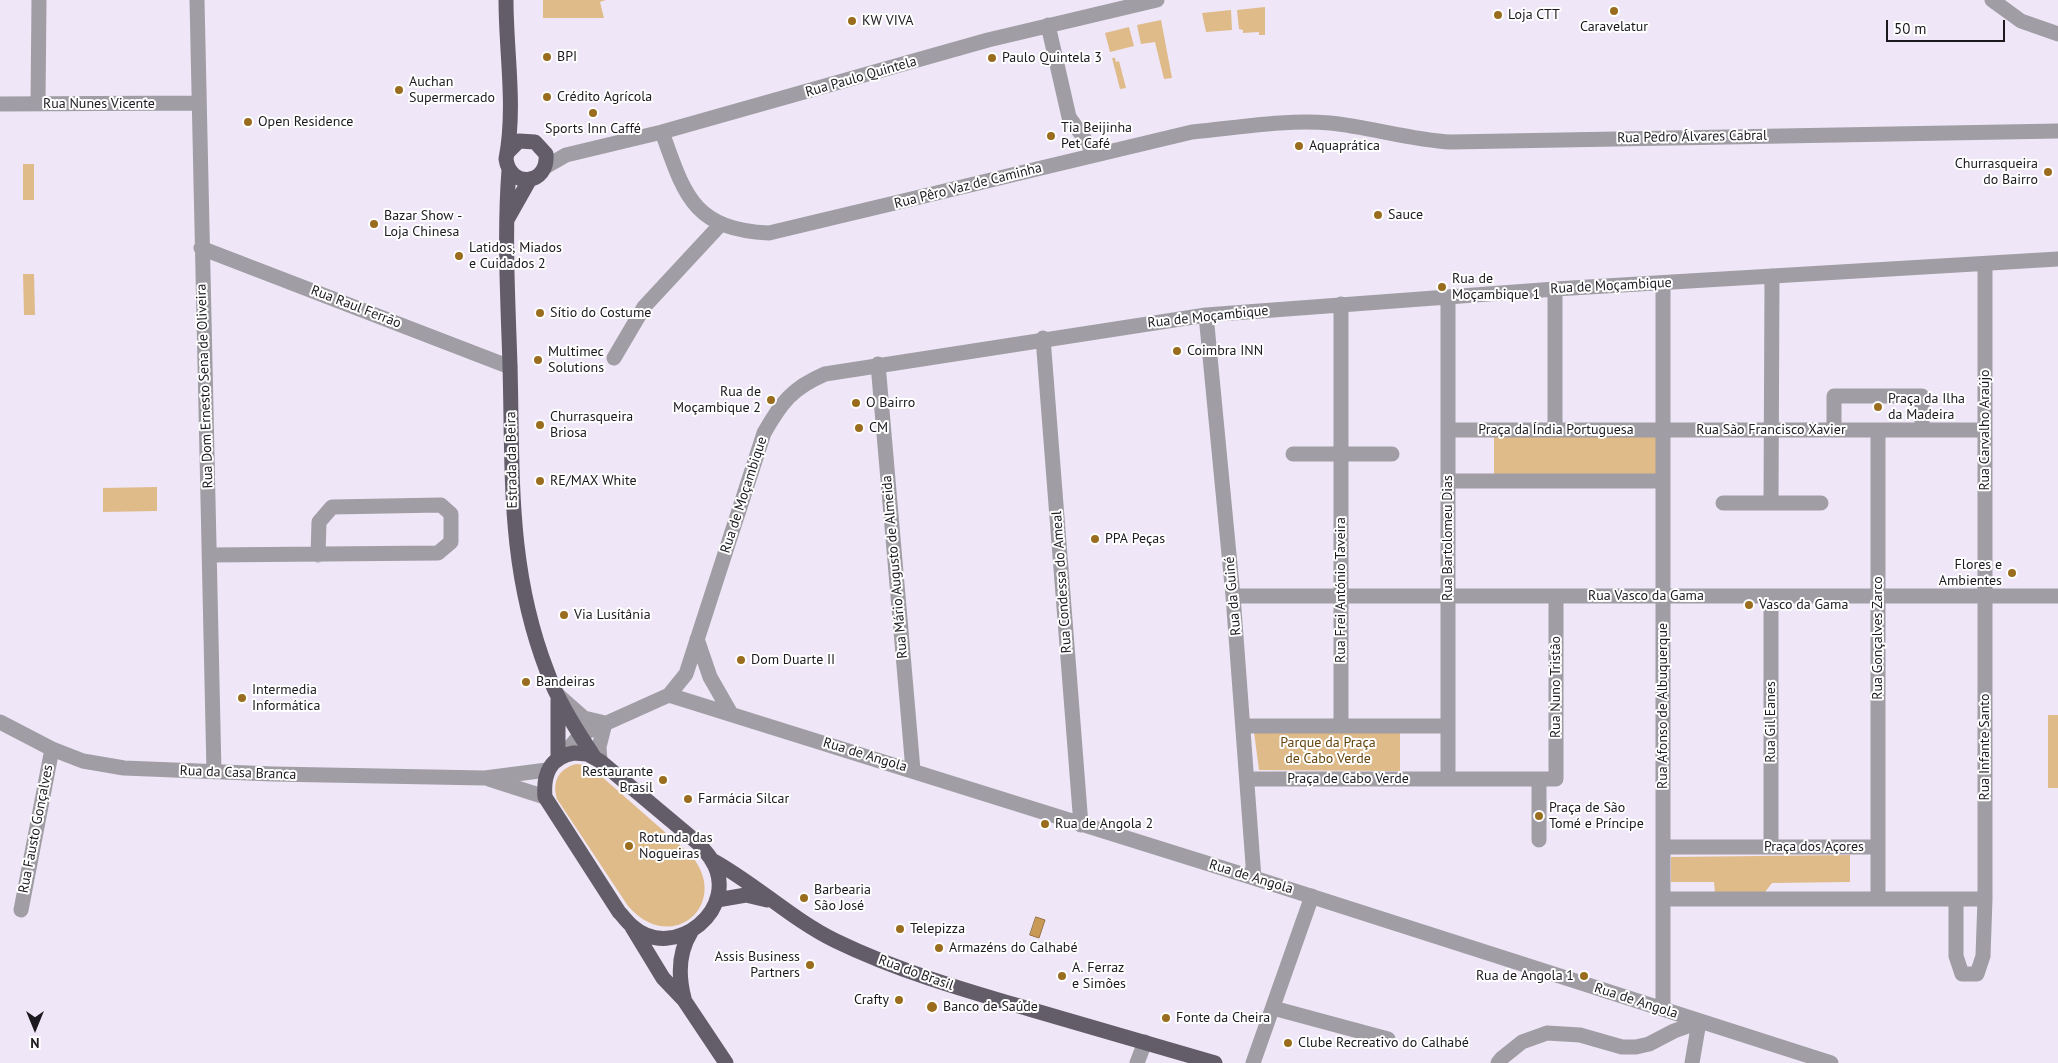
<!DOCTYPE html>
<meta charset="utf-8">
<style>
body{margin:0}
#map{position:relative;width:2058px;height:1063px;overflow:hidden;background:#efe6f7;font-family:"PT Sans",sans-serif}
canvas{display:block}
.north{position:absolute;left:10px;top:1003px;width:50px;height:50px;-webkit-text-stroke:4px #fff;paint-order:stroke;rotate:180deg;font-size:14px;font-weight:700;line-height:20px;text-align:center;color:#1c191f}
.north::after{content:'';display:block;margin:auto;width:18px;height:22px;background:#1c191f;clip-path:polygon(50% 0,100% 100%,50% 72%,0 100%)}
.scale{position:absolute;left:1886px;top:20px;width:119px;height:22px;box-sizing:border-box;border:2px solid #1c191f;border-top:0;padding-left:6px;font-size:15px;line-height:18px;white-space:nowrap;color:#1c191f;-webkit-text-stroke:4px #fff;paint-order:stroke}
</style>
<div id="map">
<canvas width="2058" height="1063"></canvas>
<div class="north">N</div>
<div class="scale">50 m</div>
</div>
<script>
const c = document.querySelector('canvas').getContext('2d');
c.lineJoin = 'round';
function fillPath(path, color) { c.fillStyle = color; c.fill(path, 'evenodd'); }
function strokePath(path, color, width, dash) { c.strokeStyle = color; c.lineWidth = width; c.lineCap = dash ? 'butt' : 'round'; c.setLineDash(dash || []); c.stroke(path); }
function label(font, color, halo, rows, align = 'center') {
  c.font = font + ' "PT Sans",sans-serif'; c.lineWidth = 4; c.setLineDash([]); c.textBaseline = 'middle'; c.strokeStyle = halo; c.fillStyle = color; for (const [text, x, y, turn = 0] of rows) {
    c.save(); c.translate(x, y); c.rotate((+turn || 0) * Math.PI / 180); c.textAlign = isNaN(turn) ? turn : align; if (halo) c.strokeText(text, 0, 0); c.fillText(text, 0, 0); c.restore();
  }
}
const green = new Path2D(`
 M 543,0 L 606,0 L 600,2 L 604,18 L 543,18 Z
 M 1265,7 L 1265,35 L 1259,35 L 1259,32 L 1243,33 L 1243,30 L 1239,29 L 1237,10 Z
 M 1231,10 L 1232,30 L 1206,32 L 1202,13 Z
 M 1161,20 L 1172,78 L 1164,79 L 1155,42 L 1141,44 L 1137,25 Z
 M 1129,27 L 1134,46 L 1110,52 L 1105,33 Z
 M 1112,58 L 1115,58 L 1116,62 L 1119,61 L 1126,88 L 1120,89 Z
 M 23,164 L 34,164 L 34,200 L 23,200 Z
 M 23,274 L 34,274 L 35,315 L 24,315 Z
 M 1494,436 L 1656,437 L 1656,477 L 1494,476 Z
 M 157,487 L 157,511 L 103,512 L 103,488 Z
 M 2048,715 L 2058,715 L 2058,788 L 2048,788 Z
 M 1254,732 L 1400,732 L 1400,771 L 1259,770 Z
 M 576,764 L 585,765 L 593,769 L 690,854 C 733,903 672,957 628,906 L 557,799 C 552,782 558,769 576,764 Z
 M 1850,855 L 1850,882 L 1772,883 L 1765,892 L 1715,892 L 1714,882 L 1671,882 L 1671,857 Z`);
const water = new Path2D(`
 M 1036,917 L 1045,920 L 1039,938 L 1030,935 Z`);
const minor = new Path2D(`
 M 197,0 L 214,772
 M 1992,0 L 2021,21 L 2058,34
 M 1048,25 L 1069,117 L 1096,155
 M 0,104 L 198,103
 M 38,104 L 39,0
 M 662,132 C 685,196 693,229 769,233 L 1192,132 C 1237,128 1285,119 1330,123 C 1371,127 1410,140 1451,142 L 2058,131
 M 545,167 L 566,155 L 662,132 L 988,40 L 1157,0
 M 201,248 L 510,367
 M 1663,283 L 1663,1009
 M 1555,289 L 1555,430
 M 1448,297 L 1448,779
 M 1341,304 L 1341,726
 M 1206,315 L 1233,596 L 1254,878
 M 1043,338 L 1081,825
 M 614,358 L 644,307 L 721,224
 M 878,364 L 913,770
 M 1448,430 L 1985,430
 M 1834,430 L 1834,396 L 1922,396 L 1922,430
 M 1878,430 L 1878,847
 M 1293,454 L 1392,454
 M 1448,481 L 1663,481
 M 1723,503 L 1821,503
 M 1771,503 L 1772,276
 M 210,555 L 438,553 L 451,542 L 451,514 L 441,505 L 332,507 L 319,522 L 318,555
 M 1233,596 L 2058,596
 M 1771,596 L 1771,847
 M 697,639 L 710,677 L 730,712
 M 558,695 L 584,718 L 605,723
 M 669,695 L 1254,878 L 1831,1063
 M 0,722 L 52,749 L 83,761 L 124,768 L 273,774 L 485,778 L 547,770
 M 1243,726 L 1448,726
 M 564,754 L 580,735 L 669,695 L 686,674 L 764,433 C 781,403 792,388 825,374 L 1206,315 L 1555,289 L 2058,259
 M 600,761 L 599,747 L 605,723
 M 489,779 L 545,797
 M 1247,779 L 1556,779 L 1556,596
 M 1539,779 L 1539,840
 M 1663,847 L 1878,847 L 1878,899 L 1663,899
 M 1878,899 L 1985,899
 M 1956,899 L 1956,956 L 1962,974 L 1977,974 L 1983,956 L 1985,899 L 1985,264
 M 21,910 L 52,749
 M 1273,1008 L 1388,1039
 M 1137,1063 L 1145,1042
 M 1253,1063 L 1312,896
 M 1498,1063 L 1502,1058 L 1522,1042 L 1547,1033 L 1580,1035 L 1622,1047 L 1636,1047 L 1649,1044 L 1674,1031 L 1699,1022
 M 1692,1063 L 1699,1022`);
const major = new Path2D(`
 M 506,0 C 506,53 516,107 506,159 C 510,189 549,185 546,154 L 535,142 L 519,141 L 507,153
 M 509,170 C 504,235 508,301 510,366 C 513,474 507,567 547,671 C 558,702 577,730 594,757
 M 508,218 L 530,179
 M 558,700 L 558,758
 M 574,753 L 587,754 L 600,761 L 699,844 C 703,849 708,854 711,859 C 743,907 674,964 632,926 C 627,922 623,916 619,912 L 545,797 C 543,774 550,757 574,753 Z
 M 712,860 C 756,884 791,919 836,941 C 900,972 968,991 1036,1011 C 1096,1028 1155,1046 1215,1063
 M 717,900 L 746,895 L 767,900
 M 632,927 L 663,978 L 684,1000 L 726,1063
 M 684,998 C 678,975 678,953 691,932`);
const markers = [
 [1614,11,5,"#9a6c1d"],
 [1498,15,5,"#9a6c1d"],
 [852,21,5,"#9a6c1d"],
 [547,57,5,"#9a6c1d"],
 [992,58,5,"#9a6c1d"],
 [399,90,5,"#9a6c1d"],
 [547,97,5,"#9a6c1d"],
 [593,113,5,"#9a6c1d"],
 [248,122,5,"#9a6c1d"],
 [1051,136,5,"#9a6c1d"],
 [1299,146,5,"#9a6c1d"],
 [2048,172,5,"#9a6c1d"],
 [1378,215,5,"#9a6c1d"],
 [374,224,5,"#9a6c1d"],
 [459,256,5,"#9a6c1d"],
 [1442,287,5,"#9a6c1d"],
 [540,313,5,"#9a6c1d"],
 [1177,351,5,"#9a6c1d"],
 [538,360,5,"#9a6c1d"],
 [771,400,5,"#9a6c1d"],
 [856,403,5,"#9a6c1d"],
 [1878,407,5,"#9a6c1d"],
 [540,425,5,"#9a6c1d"],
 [859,428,5,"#9a6c1d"],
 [540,481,5,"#9a6c1d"],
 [1095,539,5,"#9a6c1d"],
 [2012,573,5,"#9a6c1d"],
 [1749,605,5,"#9a6c1d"],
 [564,615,5,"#9a6c1d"],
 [741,660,5,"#9a6c1d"],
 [526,682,5,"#9a6c1d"],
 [242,698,5,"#9a6c1d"],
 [663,780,5,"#9a6c1d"],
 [688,799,5,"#9a6c1d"],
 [1539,816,5,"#9a6c1d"],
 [1045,824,5,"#9a6c1d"],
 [629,846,5,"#9a6c1d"],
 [804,898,5,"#9a6c1d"],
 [900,929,5,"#9a6c1d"],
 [939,948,5,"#9a6c1d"],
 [810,965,5,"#9a6c1d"],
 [1062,976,5,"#9a6c1d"],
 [1584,976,5,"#9a6c1d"],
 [899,1000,5,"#9a6c1d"],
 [932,1007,6,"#9a6c1d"],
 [1166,1018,5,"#9a6c1d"],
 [1288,1043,5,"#9a6c1d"]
];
const poiNames = [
 ["Loja CTT",1508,15],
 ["KW VIVA",862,21],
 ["Caravelatur",1614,27,"center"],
 ["BPI",557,57],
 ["Paulo Quintela 3",1002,58],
 ["Auchan",409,82],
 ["Supermercado",409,98],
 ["Crédito Agrícola",557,97],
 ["Open Residence",258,122],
 ["Tia Beijinha",1061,128],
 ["Pet Café",1061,144],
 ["Sports Inn Caffé",593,129,"center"],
 ["Aquaprática",1309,146],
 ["Churrasqueira",2038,164,"right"],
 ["do Bairro",2038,180,"right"],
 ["Sauce",1388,215],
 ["Bazar Show -",384,216],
 ["Loja Chinesa",384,232],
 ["Latidos, Miados",469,248],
 ["e Cuidados 2",469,264],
 ["Rua de",1452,279],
 ["Moçambique 1",1452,295],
 ["Sítio do Costume",550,313],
 ["Coimbra INN",1187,351],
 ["Multimec",548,352],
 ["Solutions",548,368],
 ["Rua de",761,392,"right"],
 ["Moçambique 2",761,408,"right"],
 ["Praça da Ilha",1888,399],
 ["da Madeira",1888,415],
 ["O Bairro",866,403],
 ["Churrasqueira",550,417],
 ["Briosa",550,433],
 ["CM",869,428],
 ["RE/MAX White",550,481],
 ["PPA Peças",1105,539],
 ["Flores e",2002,565,"right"],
 ["Ambientes",2002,581,"right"],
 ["Vasco da Gama",1759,605],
 ["Via Lusítânia",574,615],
 ["Dom Duarte II",751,660],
 ["Bandeiras",536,682],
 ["Intermedia",252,690],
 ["Informática",252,706],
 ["Restaurante",653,772,"right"],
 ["Brasil",653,788,"right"],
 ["Farmácia Silcar",698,799],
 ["Praça de São",1549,808],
 ["Tomé e Príncipe",1549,824],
 ["Rua de Angola 2",1055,824],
 ["Rotunda das",639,838],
 ["Nogueiras",639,854],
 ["Barbearia",814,890],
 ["São José",814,906],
 ["Telepizza",910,929],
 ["Armazéns do Calhabé",949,948],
 ["Assis Business",800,957,"right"],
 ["Partners",800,973,"right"],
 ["A. Ferraz",1072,968],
 ["e Simões",1072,984],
 ["Rua de Angola 1",1574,976,"right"],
 ["Crafty",889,1000,"right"],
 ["Banco de Saúde",943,1007],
 ["Fonte da Cheira",1176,1018],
 ["Clube Recreativo do Calhabé",1298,1043]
];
const streetNames = [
 ["Rua Paulo Quintela",861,77,-16],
 ["Rua Nunes Vicente",99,104],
 ["Rua Pedro Álvares Cabral",1692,137,-1],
 ["Rua Pêro Vaz de Caminha",968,186,-14],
 ["Rua de Moçambique",1611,286,-3],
 ["Rua Raul Ferrão",356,307,21],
 ["Rua de Moçambique",1208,317,-6],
 ["Rua Dom Ernesto Sena de Oliveira",205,386,-92],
 ["Praça da Índia Portuguesa",1556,430],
 ["Rua São Francisco Xavier",1771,430],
 ["Rua Carvalho Araújo",1985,430,-90],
 ["Estrada da Beira",512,460,-91],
 ["Rua de Moçambique",744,495,-72],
 ["Rua Bartolomeu Dias",1448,538,-90],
 ["Rua Mário Augusto de Almeida",895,567,-95],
 ["Rua Condessa do Ameal",1062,582,-94],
 ["Rua Frei António Taveira",1341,590,-90],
 ["Rua da Guiné",1233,596,-95],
 ["Rua Vasco da Gama",1646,596],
 ["Rua Gonçalves Zarco",1878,638,-90],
 ["Rua Nuno Tristão",1556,687,-90],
 ["Rua Afonso de Albuquerque",1663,706,-90],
 ["Rua Gil Eanes",1771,722,-90],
 ["Rua Infante Santo",1985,747,-90],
 ["Rua de Angola",865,755,17],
 ["Rua da Casa Branca",238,773,2],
 ["Praça de Cabo Verde",1348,779],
 ["Rua Fausto Gonçalves",36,829,-79],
 ["Praça dos Açores",1814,847],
 ["Rua de Angola",1251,877,17],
 ["Rua do Brasil",916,973,20],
 ["Rua de Angola",1636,1001,18]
];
const parkNames = [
 ["Parque da Praça",1328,743],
 ["de Cabo Verde",1328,759]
];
fillPath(green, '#dfbb8a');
fillPath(water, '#c99a55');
strokePath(water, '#957345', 1);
strokePath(minor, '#a09da4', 15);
strokePath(major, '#635d69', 15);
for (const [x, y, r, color] of markers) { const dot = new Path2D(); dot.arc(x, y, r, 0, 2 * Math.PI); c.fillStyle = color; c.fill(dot); strokePath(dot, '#fff', 2); }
label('14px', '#1c191f', '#fff', poiNames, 'left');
label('14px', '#1c191f', '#fff', streetNames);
label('14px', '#64440d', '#fff', parkNames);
</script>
